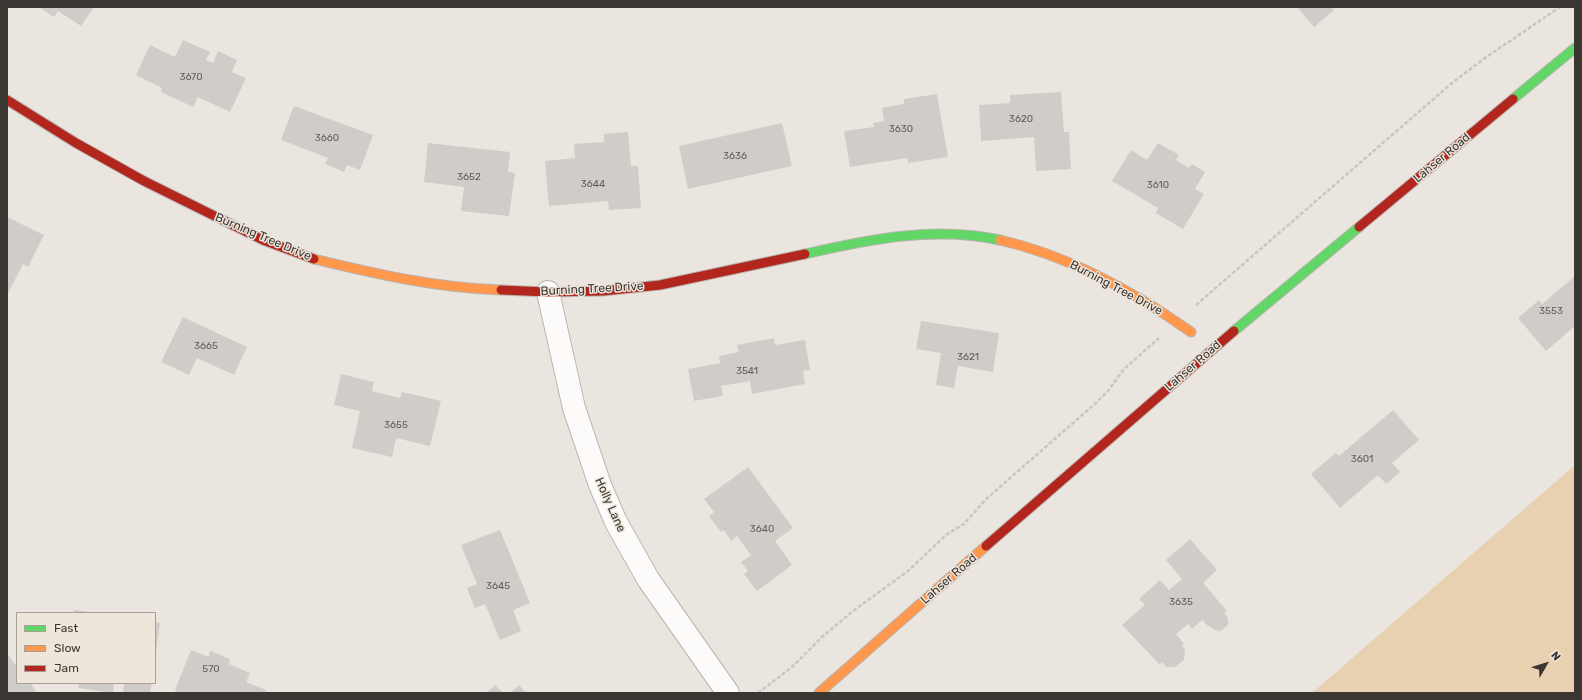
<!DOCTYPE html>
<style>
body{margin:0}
#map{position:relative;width:1582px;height:700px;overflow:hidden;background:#eae5df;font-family:Rubik,sans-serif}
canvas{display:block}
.frame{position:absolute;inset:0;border:8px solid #3a3733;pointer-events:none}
.legend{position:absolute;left:16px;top:612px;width:140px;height:72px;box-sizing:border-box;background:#eee6db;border:1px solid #a6a098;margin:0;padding:5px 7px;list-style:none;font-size:12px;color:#3a3733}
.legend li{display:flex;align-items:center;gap:8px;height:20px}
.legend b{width:20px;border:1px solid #a6a098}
.north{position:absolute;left:1526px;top:644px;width:40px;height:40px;-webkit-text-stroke:3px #eee6db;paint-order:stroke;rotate:51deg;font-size:11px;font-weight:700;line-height:16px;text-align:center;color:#3a3733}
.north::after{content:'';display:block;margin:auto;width:14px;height:18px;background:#3a3733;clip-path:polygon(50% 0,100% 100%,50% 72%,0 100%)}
</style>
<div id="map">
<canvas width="1582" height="700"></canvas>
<div class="frame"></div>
<ul class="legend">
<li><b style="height:5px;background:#63d668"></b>Fast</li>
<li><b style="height:5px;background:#ff974d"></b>Slow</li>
<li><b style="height:5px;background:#b3261e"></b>Jam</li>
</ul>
<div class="north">N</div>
</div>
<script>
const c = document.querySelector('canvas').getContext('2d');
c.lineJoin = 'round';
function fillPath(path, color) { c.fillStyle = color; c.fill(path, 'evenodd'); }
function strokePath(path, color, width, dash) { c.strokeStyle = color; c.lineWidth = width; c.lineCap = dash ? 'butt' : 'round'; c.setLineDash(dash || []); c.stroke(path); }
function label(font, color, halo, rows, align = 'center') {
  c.font = font + ' Rubik,sans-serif'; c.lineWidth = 3; c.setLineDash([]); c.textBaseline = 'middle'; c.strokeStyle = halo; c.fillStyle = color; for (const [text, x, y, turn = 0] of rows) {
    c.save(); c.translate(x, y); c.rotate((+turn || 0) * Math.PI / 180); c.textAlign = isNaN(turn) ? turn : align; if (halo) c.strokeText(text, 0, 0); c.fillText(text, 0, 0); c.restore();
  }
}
const green = new Path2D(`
 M 1575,465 L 1575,693 L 1312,693 Z`);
const building = new Path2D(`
 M 39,7 L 94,7 L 81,26 L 58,11 L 54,17 Z
 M 1297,7 L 1331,7 L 1334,10 L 1314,27 Z
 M 183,40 L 210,52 L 206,60 L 213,63 L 218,51 L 237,60 L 232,72 L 246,78 L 230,112 L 198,97 L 193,107 L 161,92 L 162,88 L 136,75 L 150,45 L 175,57 Z
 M 1061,92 L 1064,132 L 1069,132 L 1071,169 L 1036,171 L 1034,137 L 981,141 L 979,105 L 1010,103 L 1010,95 Z
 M 937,94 L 948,157 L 908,163 L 907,158 L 850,167 L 844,131 L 874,127 L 873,123 L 884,121 L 882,108 L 904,104 L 904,99 Z
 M 294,106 L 373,135 L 360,170 L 347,165 L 344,172 L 325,164 L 328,158 L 281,140 Z
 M 782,123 L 792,166 L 688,189 L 679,146 Z
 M 628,132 L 631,166 L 638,166 L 641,208 L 609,210 L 608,201 L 549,206 L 545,161 L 575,158 L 574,144 L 604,142 L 604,134 Z
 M 428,143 L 510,152 L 508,172 L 515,173 L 509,216 L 461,211 L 464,187 L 424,182 Z
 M 1158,143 L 1179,155 L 1176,160 L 1189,168 L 1192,164 L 1205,172 L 1195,189 L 1204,194 L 1183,229 L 1156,213 L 1158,208 L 1112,181 L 1131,150 L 1147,160 Z
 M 7,217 L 44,235 L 28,267 L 23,264 L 7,295 Z
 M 1575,276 L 1575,326 L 1546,351 L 1518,318 L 1539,300 L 1542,304 Z
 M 183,317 L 247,347 L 234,375 L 197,358 L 189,375 L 161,362 Z
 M 921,321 L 999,333 L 993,372 L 958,366 L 954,388 L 936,385 L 941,353 L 916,349 Z
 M 774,338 L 775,345 L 805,340 L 810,370 L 803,371 L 805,384 L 752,394 L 750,381 L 721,386 L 723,396 L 694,401 L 688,369 L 720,363 L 719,356 L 739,352 L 737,345 Z
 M 341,374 L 374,382 L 372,391 L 400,398 L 402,392 L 441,401 L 430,446 L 396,438 L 392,457 L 352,448 L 360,411 L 334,405 Z
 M 1393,410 L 1419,440 L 1392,463 L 1400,472 L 1386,484 L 1378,475 L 1340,508 L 1311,474 L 1336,453 L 1339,456 Z
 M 748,467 L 793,528 L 775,541 L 792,565 L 757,591 L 744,574 L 748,571 L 741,562 L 751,555 L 737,536 L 731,541 L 724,530 L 721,532 L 709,516 L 714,512 L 704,499 Z
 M 500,530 L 530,603 L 513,610 L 521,631 L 500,640 L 485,604 L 475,608 L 467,588 L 477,584 L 461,545 Z
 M 1190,539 L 1217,570 L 1203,583 L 1227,611 L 1224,613 L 1228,618 L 1228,625 L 1221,631 L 1214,630 L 1210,626 L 1209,627 L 1202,620 L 1192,629 L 1188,624 L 1176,634 L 1184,644 L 1182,646 L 1185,649 L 1184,660 L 1175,667 L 1166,667 L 1162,662 L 1160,665 L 1122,625 L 1145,605 L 1139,599 L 1160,580 L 1169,590 L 1182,579 L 1166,560 Z
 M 74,610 L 89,612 L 89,613 L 73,613 Z
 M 155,622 L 160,623 L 156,653 L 155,653 Z
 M 191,650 L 209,657 L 210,651 L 230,659 L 229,664 L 250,673 L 246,682 L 266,690 L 265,693 L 179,693 L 175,690 Z
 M 8,655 L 17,667 L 17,683 L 30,683 L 37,693 L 7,693 L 7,657 Z
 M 79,683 L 114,683 L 113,693 L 78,688 Z
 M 121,683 L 152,683 L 150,693 L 123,693 L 124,684 Z
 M 495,685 L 503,693 L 486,693 Z
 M 519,685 L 526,693 L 510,693 Z`);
const path = new Path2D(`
 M 1196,305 L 1452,83 L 1485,58 L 1560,7
 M 758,693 L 792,667 L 822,637 L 853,611 L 908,571 L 946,535 L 964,524 L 985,500 L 1097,402 L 1108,391 L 1124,369 L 1159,338`);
const street = new Path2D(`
 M 548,292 L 574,408 L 600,485 L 616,522 L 648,579 L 728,693`);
const fast = new Path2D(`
 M 1513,99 L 1575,48
 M 805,254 C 870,239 935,226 1000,240
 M 1234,331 L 1359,227`);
const slow = new Path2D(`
 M 1000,240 C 1070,256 1133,291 1191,332
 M 314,259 C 376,274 437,288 501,290
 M 819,693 L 986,546`);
const jam = new Path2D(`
 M 7,100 L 76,143 L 144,181 L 263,240 L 314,259
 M 1359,227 L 1513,99
 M 501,290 L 548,292 L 603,291 L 660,285 L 805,254
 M 986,546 L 1234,331`);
const numberNames = [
 ["3670",191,77],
 ["3620",1021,119],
 ["3630",901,129],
 ["3660",327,138],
 ["3636",735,156],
 ["3652",469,177],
 ["3644",593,184],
 ["3610",1158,185],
 ["3553",1551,311],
 ["3665",206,346],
 ["3621",968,357],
 ["3541",747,371],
 ["3655",396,425],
 ["3601",1362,459],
 ["3640",762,529],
 ["3645",498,586],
 ["3635",1181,602],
 ["570",211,669]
];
const streetNames = [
 ["Lahser Road",1442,158,-40],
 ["Burning Tree Drive",263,237,23],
 ["Burning Tree Drive",1116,288,28],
 ["Burning Tree Drive",592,289,-3],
 ["Lahser Road",1193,366,-41],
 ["Holly Lane",610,505,66],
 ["Lahser Road",949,579,-41]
];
fillPath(green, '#e8d1b1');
fillPath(building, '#d0cdc8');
strokePath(street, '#b8b5b0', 24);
strokePath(fast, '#b8b5b0', 11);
strokePath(slow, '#b8b5b0', 11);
strokePath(jam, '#b8b5b0', 11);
strokePath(path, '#c8c6c4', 2.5, [4, 2]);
strokePath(street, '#fcfbfa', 22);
strokePath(fast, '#63d668', 9);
strokePath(slow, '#ff974d', 9);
strokePath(jam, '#b3261e', 9);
label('10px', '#605d59', null, numberNames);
label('12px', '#3a3733', '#eee6db', streetNames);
</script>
